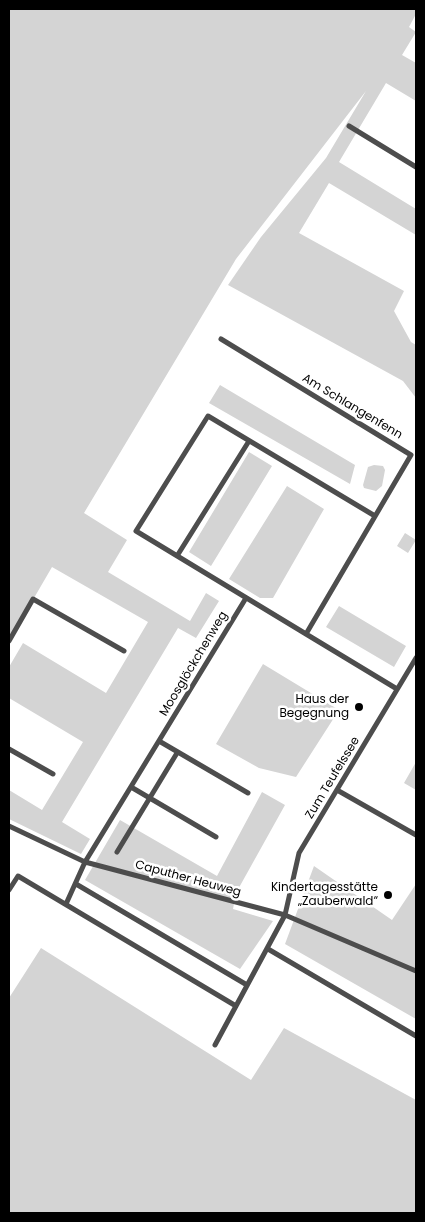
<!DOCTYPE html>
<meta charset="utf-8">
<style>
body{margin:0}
#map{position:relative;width:425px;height:1222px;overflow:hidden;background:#fff;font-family:Poppins,sans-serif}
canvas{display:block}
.frame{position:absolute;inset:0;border:10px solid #000;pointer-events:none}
</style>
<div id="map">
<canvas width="425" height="1222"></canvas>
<div class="frame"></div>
</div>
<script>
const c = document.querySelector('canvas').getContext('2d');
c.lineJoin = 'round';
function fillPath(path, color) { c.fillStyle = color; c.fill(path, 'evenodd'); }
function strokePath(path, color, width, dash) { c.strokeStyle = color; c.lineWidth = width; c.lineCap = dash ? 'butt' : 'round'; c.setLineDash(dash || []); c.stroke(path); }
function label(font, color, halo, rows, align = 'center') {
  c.font = font + ' Poppins,sans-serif'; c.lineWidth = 5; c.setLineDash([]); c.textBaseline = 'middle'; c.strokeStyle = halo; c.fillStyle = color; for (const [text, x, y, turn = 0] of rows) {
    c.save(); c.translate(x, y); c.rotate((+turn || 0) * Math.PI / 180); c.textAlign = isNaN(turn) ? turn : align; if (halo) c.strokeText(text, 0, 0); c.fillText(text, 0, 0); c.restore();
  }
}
const green = new Path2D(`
 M 9,9 L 416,9 L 416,14 L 409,27 L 416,32 L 402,55 L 416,63 L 416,101 L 386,83 L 339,162 L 416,209 L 416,235 L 329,183 L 299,233 L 404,291 L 394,311 L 411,342 L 416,345 L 416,398 L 403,381 L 228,285 L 261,237 L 326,158 L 366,91 L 236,259 L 84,513 L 127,540 L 108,572 L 190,621 L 206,593 L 219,601 L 196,638 L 178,628 L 62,822 L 90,839 L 81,854 L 9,819 L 9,790 L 42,810 L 83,742 L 9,698 L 9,667 L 23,643 L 106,693 L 148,622 L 52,567 L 9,641 Z
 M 220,385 L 355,465 L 350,484 L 209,403 Z
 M 249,452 L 272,466 L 211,566 L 189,552 Z
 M 374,465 L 383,466 L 385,470 L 382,486 L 376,491 L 364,488 L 363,485 L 368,467 Z
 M 287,486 L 324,509 L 273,598 L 260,598 L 229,579 Z
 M 405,533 L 416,540 L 408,553 L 397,546 Z
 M 339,606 L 406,646 L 394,667 L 326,627 Z
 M 263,664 L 339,710 L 296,777 L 259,768 L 216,744 Z
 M 416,762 L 416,790 L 404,783 Z
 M 262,792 L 285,805 L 236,893 L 233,909 L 273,921 L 240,969 L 85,880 L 120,820 L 217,876 Z
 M 314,866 L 392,920 L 416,884 L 416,1019 L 285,944 Z
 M 41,948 L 251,1080 L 284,1028 L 416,1100 L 416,1213 L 9,1213 L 9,998 Z`);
const minor = new Path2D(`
 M 349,126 L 416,167
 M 221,339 L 411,455 L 306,634 L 397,689
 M 177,556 L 249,441
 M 306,634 L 136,531 L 208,416 L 375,516
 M 9,641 L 33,599 L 124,651
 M 159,741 L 248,793
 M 9,749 L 53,774
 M 131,787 L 216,837
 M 337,790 L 416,835
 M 9,826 L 85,862 L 285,915 L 416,971
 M 117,852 L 177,753
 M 76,884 L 247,985
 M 9,890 L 18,876 L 236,1006
 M 66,904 L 85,862 L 246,598
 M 268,949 L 416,1036
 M 215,1045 L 285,915 L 299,853 L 416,658`);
const markers = [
 [359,707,5,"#000"],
 [388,895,5,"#000"]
];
const streetNames = [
 ["Am Schlangenfenn",352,407,31],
 ["Moosglöckchenweg",194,664,-59],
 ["Zum Teufelssee",333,778,-59],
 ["Caputher Heuweg",188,879,15]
];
const poiNames = [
 ["Haus der",349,700],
 ["Begegnung",349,714],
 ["Kindertagesstätte",378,888],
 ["„Zauberwald“",378,902]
];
fillPath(green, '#d4d4d4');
strokePath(minor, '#4d4d4d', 5);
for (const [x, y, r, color] of markers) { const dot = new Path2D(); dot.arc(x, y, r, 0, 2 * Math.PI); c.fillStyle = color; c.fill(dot); strokePath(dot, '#fff', 2); }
label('12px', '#000', '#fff', streetNames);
label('12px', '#000', '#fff', poiNames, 'right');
</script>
